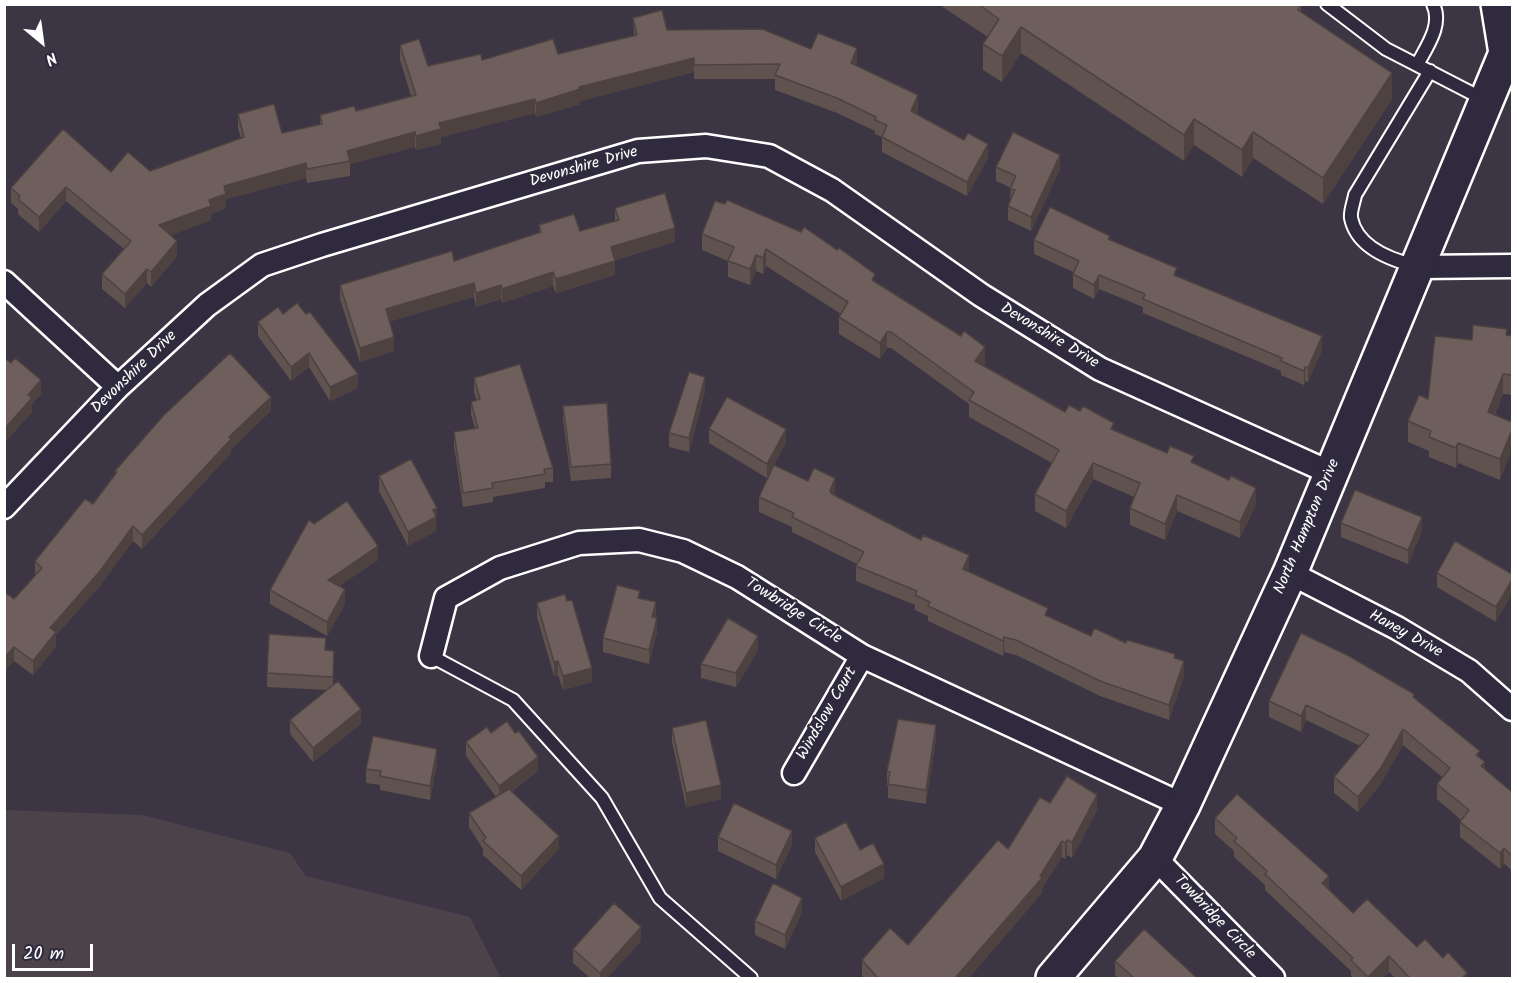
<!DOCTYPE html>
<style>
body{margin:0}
#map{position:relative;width:1517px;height:983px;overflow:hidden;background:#3c3543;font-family:Kalam,sans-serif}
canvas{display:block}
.frame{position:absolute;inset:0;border:6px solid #fff;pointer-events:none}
.north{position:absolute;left:12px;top:12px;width:60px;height:60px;-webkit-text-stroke:4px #2f2a3d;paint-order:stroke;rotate:151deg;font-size:16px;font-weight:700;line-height:24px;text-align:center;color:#fff}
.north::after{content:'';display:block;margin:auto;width:21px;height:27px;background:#fff;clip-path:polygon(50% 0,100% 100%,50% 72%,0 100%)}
.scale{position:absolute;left:12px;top:944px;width:81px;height:27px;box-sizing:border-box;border:3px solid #fff;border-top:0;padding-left:8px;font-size:18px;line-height:21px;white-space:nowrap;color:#fff;-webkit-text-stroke:4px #2f2a3d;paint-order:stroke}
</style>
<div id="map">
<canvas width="1517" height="983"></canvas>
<div class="frame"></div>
<div class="north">N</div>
<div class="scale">20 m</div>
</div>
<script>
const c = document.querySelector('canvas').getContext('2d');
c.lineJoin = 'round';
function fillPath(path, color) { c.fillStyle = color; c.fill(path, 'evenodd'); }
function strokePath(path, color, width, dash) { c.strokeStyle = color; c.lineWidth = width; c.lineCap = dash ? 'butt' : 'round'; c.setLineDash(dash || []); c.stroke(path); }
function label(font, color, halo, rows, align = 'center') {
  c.font = font + ' Kalam,sans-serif'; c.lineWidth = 4.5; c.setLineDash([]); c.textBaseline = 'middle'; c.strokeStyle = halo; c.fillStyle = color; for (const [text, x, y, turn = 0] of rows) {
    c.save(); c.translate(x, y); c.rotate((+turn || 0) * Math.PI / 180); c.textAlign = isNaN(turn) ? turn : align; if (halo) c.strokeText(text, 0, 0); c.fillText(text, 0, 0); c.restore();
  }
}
const built = new Path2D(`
 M 5,810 L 142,815 L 290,853 L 306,876 L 470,917 L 501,978 L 5,978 Z`);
const lane = new Path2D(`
 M 1327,4 L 1386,49 L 1485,100
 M 1417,65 C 1427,46 1443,25 1433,4
 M 1416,266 C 1391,260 1357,248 1351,218 C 1350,211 1354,202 1355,195 L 1430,71
 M 431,656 L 513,700 L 602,798 L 660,898 L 751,978`);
const street = new Path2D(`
 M 1419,267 L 1512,266
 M 4,282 L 118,387
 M 4,507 L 118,387 L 207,305 L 262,265 L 322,245 L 638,151 L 706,146 L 769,156 L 832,190 L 981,295 L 1100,369 L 1331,473
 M 1290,573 L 1397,628 L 1469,671 L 1512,709
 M 431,656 L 446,598 L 500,568 L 579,543 L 639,540 L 683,551 L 737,577 L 862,656 L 1183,805
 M 794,773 L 862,656
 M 1155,858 L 1273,978`);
const secondary = new Path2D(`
 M 1498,4 L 1506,53
 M 1053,978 L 1155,858 L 1183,805 L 1290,573 L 1506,53 L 1512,48`);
const wall = new Path2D(`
 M 938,4 L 1301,4 L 1301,13 L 1392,99 L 1323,204 L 1253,158 L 1242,177 L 1194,145 L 1184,161 L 1021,53 L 1002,82 L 983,70 L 983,44 L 988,37 Z
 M 633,18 L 667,30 L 811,49 L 857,63 L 856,65 L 918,110 L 917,114 L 988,158 L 967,196 L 882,152 L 882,137 L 875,134 L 875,131 L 837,113 L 775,90 L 775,79 L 694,79 L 694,72 L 580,101 L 580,104 L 536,117 L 535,113 L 441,137 L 441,144 L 416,150 L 415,147 L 350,164 L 350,176 L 307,183 L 306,178 L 226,199 L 226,208 L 211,214 L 211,220 L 171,235 L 177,256 L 151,287 L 147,283 L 125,308 L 102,289 L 102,274 L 124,249 L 66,201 L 39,232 L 18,214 L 18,209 L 11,203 L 11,188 L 111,172 L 150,171 L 241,138 L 238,129 L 238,114 L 282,133 L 320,124 L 320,115 L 356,111 L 411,96 L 400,60 L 400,45 L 428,66 L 558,54 L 634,36 Z
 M 996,167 L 1060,169 L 1031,231 L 1008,220 L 1008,206 L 1010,200 L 1011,188 L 996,181 Z
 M 715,201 L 875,282 L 985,363 L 983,366 L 1065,412 L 1114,430 L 1194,464 L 1256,504 L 1240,538 L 1177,511 L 1165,540 L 1130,525 L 1130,508 L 1134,497 L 1093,479 L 1066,528 L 1035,511 L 1035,494 L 1052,463 L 969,417 L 969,404 L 891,348 L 887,348 L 880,359 L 839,334 L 839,317 L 841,314 L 766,266 L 763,274 L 756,271 L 750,285 L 728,277 L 728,261 L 702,250 L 702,234 Z
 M 615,208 L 675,242 L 615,260 L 615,275 L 556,293 L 553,286 L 502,303 L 501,299 L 476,307 L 474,297 L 390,321 L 394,351 L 360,362 L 340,299 L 340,285 L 454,261 L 539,233 L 539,225 L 580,231 L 615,221 Z
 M 1110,239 L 1177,276 L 1322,350 L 1308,382 L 1305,381 L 1304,385 L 1281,375 L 1281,371 L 1143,313 L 1143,307 L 1099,289 L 1094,299 L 1073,288 L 1073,272 L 1034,254 L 1034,240 Z
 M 283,314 L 358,388 L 330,401 L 309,367 L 291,381 L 258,336 L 258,322 Z
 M 1507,335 L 1512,336 L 1512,395 L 1503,394 L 1495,415 L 1512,422 L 1500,480 L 1458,463 L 1456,468 L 1429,457 L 1429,451 L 1408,442 L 1408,421 L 1428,399 L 1472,340 Z
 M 4,358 L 41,394 L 32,404 L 32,412 L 6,441 L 4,439 Z
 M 474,378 L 553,468 L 553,482 L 545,482 L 545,488 L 493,497 L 493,502 L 463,507 L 454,446 L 454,432 L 475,428 L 471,415 L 471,402 L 476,400 L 474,392 Z
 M 705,391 L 689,452 L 669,447 L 669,433 Z
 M 563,406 L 611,464 L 611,478 L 571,481 L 563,420 Z
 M 271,411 L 231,449 L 231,453 L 142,549 L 133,541 L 100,586 L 56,635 L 56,646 L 33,675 L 14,661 L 4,672 L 4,596 L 14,599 L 35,576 L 35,561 L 93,504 L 115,474 L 115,471 Z
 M 709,429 L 786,443 L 774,465 L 835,493 L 834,495 L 969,571 L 969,572 L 1048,617 L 1091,636 L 1126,643 L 1175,658 L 1184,676 L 1169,720 L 1100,696 L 1016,655 L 1004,652 L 1003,656 L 928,621 L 928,616 L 915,610 L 915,605 L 856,581 L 856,566 L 857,564 L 792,532 L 792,527 L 759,512 L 759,497 L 773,465 L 767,478 L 709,443 Z
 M 379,476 L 437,522 L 436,522 L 436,531 L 408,546 L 379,491 Z
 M 1341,523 L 1422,531 L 1408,564 L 1341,537 Z
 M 314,524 L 378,560 L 339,586 L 345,604 L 327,636 L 270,604 L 270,590 Z
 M 1437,573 L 1512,574 L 1496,622 L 1437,587 Z
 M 640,598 L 656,616 L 657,632 L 649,664 L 603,652 L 603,638 Z
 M 537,603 L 592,682 L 563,690 L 558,675 L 554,676 L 537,617 Z
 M 326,650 L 334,665 L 333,685 L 361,724 L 313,762 L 290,734 L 290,720 L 327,690 L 267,687 L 267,673 Z
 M 758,650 L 736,687 L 701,678 L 701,664 Z
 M 1414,699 L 1480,757 L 1485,770 L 1512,792 L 1512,871 L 1504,863 L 1500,869 L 1460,837 L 1460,822 L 1461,820 L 1437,799 L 1437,784 L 1442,777 L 1403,745 L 1380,785 L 1358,812 L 1334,793 L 1334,777 L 1360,746 L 1306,720 L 1301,732 L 1269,717 L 1269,701 Z
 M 672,728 L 721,799 L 686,807 L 672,742 Z
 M 491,733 L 538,771 L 512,791 L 559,849 L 521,890 L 483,855 L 483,849 L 469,827 L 469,813 L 496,797 L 466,756 L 466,742 Z
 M 936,739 L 926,804 L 888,798 L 888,786 L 887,785 L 887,771 Z
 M 437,763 L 430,800 L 380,790 L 380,785 L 366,783 L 366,769 Z
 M 1050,803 L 1097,810 L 1072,858 L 1067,855 L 1065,859 L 1062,857 L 1042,888 L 1042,893 L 969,978 L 864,978 L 862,976 L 862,960 L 908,945 L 1008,849 Z
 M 1215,818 L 1329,889 L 1353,913 L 1417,947 L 1443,958 L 1467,978 L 1395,978 L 1389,972 L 1383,978 L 1353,978 L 1351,976 L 1351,971 L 1265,890 L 1265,885 L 1234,857 L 1234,851 L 1215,834 Z
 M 718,837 L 792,845 L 776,879 L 718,851 Z
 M 815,838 L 860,850 L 884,878 L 841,901 L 815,852 Z
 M 802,912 L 785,949 L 755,935 L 755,921 Z
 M 641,941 L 607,978 L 590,978 L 573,963 L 573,949 Z
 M 1115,961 L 1197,978 L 1119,978 L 1115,975 Z`);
const shadedWall = new Path2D(`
 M 1021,27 L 1021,53 L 1002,82 L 1002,56 Z
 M 857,48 L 857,63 L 851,78 L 851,63 Z
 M 694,58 L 694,72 L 580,101 L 580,104 L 536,117 L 536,103 L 579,87 Z
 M 1392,73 L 1392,99 L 1323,204 L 1323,178 Z
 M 918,95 L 918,110 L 911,125 L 911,111 Z
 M 535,99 L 535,113 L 441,137 L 441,144 L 416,150 L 416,136 L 439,123 Z
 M 1194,119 L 1194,145 L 1184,161 L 1184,135 Z
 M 415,132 L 415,147 L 350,164 L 347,151 Z
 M 1253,132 L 1253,158 L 1242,177 L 1242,150 Z
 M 988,144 L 988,158 L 967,196 L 967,182 Z
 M 1060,155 L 1060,169 L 1031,231 L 1031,217 Z
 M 306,163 L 306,178 L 226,199 L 226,208 L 211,214 L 211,220 L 159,240 L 159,225 L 209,200 L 224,186 Z
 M 66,187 L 66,201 L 39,232 L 39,217 Z
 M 675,228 L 675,242 L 611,261 L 611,247 Z
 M 177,241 L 177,256 L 151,287 L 151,272 Z
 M 766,249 L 766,266 L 763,274 L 763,258 Z
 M 756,255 L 756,271 L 750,285 L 750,269 Z
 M 615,261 L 615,275 L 556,293 L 556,279 Z
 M 147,269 L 147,283 L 125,308 L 125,294 Z
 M 553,272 L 553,286 L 502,303 L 502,289 Z
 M 1099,275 L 1099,289 L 1094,299 L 1094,285 Z
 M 474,283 L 474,297 L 386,323 L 386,309 Z
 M 501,285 L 501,299 L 476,307 L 476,293 Z
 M 887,332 L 887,348 L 880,359 L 880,343 Z
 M 1322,336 L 1322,350 L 1308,382 L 1308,368 Z
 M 394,337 L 394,351 L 360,362 L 360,348 Z
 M 985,347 L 985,363 L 975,378 L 975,361 Z
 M 309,353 L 309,367 L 291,381 L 291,367 Z
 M 1305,367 L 1305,381 L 1304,385 L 1304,371 Z
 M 358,374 L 358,388 L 330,401 L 330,387 Z
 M 1503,374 L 1503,394 L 1488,432 L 1488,412 Z
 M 705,377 L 705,391 L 689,452 L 689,438 Z
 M 41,380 L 41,394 L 32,404 L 32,412 L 6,441 L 6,427 L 28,395 Z
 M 271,397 L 271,411 L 231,449 L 231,453 L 142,549 L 142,535 L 229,437 Z
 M 786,429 L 786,443 L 767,478 L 767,464 Z
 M 1512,430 L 1512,450 L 1500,480 L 1500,459 Z
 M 1458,443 L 1458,463 L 1456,468 L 1456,448 Z
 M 1093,463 L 1093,479 L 1066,528 L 1066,511 Z
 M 835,478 L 835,493 L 830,506 L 830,491 Z
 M 1256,488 L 1256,504 L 1240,538 L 1240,522 Z
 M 1177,495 L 1177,511 L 1165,540 L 1165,524 Z
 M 437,508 L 436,531 L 408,546 L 408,532 L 433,510 Z
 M 1422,517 L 1422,531 L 1408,564 L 1408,550 Z
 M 133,526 L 133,541 L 100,586 L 56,635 L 56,646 L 33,675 L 33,661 L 50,628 Z
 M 378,546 L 378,560 L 328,594 L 328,580 Z
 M 969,555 L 969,571 L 963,584 L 963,569 Z
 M 1512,580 L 1512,594 L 1496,622 L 1496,607 Z
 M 345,589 L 345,604 L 327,636 L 327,622 Z
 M 656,602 L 656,616 L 652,631 L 652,617 Z
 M 657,618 L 657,632 L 649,664 L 649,650 Z
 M 758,636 L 758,650 L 736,687 L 736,673 Z
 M 1004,637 L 1004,652 L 1003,656 L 1003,641 Z
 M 14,647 L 14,661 L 4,672 L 4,658 Z
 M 558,661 L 558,675 L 554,676 L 554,662 Z
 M 1184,661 L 1184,676 L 1169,720 L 1169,705 Z
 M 592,668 L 592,682 L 563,690 L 563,676 Z
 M 1306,705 L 1306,720 L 1301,732 L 1301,716 Z
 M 361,709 L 361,724 L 313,762 L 313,748 Z
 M 936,725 L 936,739 L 926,804 L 926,790 Z
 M 1403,729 L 1403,745 L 1380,785 L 1358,812 L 1358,797 Z
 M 437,749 L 437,763 L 430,800 L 430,786 Z
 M 538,757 L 538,771 L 499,800 L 499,786 Z
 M 1485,762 L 1485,777 L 1481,766 Z
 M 721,785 L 721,799 L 686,807 L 686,793 Z
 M 1097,795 L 1097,810 L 1072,858 L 1072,842 Z
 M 792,831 L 792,845 L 776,879 L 776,865 Z
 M 559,836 L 559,849 L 521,890 L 521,876 Z
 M 1067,840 L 1067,855 L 1065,859 L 1065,843 Z
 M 1062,841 L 1062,857 L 1042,888 L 1042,893 L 969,978 L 955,978 L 1040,876 Z
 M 1504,848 L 1504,863 L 1500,869 L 1500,853 Z
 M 884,864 L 884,878 L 841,901 L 841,887 Z
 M 1329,876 L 1329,892 L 1322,883 Z
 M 802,898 L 802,912 L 785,949 L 785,935 Z
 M 641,927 L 641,941 L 607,978 L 600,978 L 600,973 Z
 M 1389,956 L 1389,972 L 1383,978 L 1368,978 L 1368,977 Z
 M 1467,973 L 1467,978 L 1462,978 Z`);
const building = new Path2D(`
 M 978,4 L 1301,4 L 1298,10 L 1392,73 L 1323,178 L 1253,132 L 1242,150 L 1194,119 L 1184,135 L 1021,27 L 1002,56 L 983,44 L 999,19 Z
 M 662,10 L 667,30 L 762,29 L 811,49 L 818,33 L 857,48 L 851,63 L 918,95 L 911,111 L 964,140 L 968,133 L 988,144 L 967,182 L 882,137 L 887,125 L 875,120 L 876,117 L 837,98 L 775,75 L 780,64 L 694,65 L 694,58 L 579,87 L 580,89 L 536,103 L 535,99 L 439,123 L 441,129 L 416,136 L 415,132 L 347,151 L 350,161 L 307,169 L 306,163 L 224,186 L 226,194 L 209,200 L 211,206 L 159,225 L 177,241 L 151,272 L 147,269 L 125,294 L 102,274 L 131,241 L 66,187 L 39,217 L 18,199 L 20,196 L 11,188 L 63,129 L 111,172 L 128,152 L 150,171 L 244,137 L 238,114 L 274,104 L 282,133 L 322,124 L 320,115 L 354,106 L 356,111 L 416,95 L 400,45 L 419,39 L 428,66 L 481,54 L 482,60 L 553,39 L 558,54 L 637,35 L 633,18 Z
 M 1013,132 L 1060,155 L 1031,217 L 1008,206 L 1015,190 L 1010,189 L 1016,176 L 996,167 Z
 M 665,193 L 675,228 L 611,247 L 615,261 L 556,279 L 553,272 L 502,289 L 501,285 L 476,293 L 474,283 L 386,309 L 394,337 L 360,348 L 340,285 L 452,251 L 454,261 L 541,232 L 539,225 L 574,214 L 580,231 L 619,220 L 615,208 Z
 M 727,200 L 801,232 L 804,227 L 837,250 L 839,248 L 875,274 L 872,280 L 961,336 L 964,331 L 985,347 L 975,361 L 1065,412 L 1069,405 L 1080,411 L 1083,406 L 1114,423 L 1111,429 L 1167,453 L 1170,446 L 1194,456 L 1191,462 L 1229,480 L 1231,476 L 1256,488 L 1240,522 L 1177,495 L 1165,524 L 1130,508 L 1140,483 L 1093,463 L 1066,511 L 1035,494 L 1059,450 L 969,400 L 974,392 L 891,332 L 887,332 L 880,343 L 839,317 L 848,302 L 766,249 L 763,258 L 756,255 L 750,269 L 728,261 L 734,247 L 702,234 L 715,201 L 725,204 Z
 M 1050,207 L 1110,236 L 1108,239 L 1177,268 L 1174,275 L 1322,336 L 1308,368 L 1305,367 L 1304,371 L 1281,361 L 1282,358 L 1143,299 L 1145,294 L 1099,275 L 1094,285 L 1073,274 L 1079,261 L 1034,240 Z
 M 297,303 L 306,314 L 310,312 L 358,374 L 330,387 L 309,353 L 291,367 L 258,322 L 278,307 L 283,314 Z
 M 1473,325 L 1507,329 L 1506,335 L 1512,336 L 1512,375 L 1503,374 L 1488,412 L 1512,422 L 1512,430 L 1500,459 L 1458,443 L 1456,448 L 1429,437 L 1431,431 L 1408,421 L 1419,395 L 1428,399 L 1435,336 L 1472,340 Z
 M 230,353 L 271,397 L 229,437 L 231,439 L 142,535 L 133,526 L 100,571 L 50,628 L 56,632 L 33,661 L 14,647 L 4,658 L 4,596 L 6,593 L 14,599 L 42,568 L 35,561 L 85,499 L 93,504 L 117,472 L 115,471 L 164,415 Z
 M 4,358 L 11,363 L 15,358 L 41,380 L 28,395 L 32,398 L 6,427 L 4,425 Z
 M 520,364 L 553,468 L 544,469 L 545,474 L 492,483 L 493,488 L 463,493 L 454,432 L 478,428 L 471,402 L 480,399 L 474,378 Z
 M 689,372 L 705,377 L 689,438 L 669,433 Z
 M 727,397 L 786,429 L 767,464 L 709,429 Z
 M 607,403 L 611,464 L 571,467 L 563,406 Z
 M 411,459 L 437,508 L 433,510 L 436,517 L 408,532 L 379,476 Z
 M 774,465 L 808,481 L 814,468 L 835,478 L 830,491 L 832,494 L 921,540 L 923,535 L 969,555 L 963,569 L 1048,608 L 1045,615 L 1091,636 L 1094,628 L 1126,643 L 1127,640 L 1175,654 L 1174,658 L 1184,661 L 1169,705 L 1100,681 L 1016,640 L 1004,637 L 1003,641 L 928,606 L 930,602 L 915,595 L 917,591 L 856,566 L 864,552 L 792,517 L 794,513 L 759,497 Z
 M 1355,490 L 1422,517 L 1408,550 L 1341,523 Z
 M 347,501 L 378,546 L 328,580 L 345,589 L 327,622 L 270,590 L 309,520 L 314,524 Z
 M 1455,541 L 1512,574 L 1512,580 L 1496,607 L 1437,573 Z
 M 617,585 L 640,591 L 638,598 L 656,602 L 652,617 L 657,618 L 649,650 L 603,638 Z
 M 565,594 L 567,601 L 572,600 L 592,668 L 563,676 L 558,661 L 554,662 L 537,603 Z
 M 728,618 L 758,636 L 736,673 L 701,664 Z
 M 1301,633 L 1349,656 L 1414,694 L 1413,697 L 1480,751 L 1476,755 L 1485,762 L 1481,766 L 1512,792 L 1512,856 L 1504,848 L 1500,853 L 1460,822 L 1469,810 L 1437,784 L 1450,768 L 1403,729 L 1380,769 L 1358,797 L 1334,777 L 1369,735 L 1306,705 L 1301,716 L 1269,701 Z
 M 269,634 L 326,638 L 325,650 L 334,651 L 333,677 L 267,673 Z
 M 338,681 L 361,709 L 313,748 L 290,720 Z
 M 898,719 L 936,725 L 926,790 L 888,784 L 890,772 L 887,771 Z
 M 706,720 L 721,785 L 686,793 L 672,728 Z
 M 507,721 L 515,733 L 519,731 L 538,757 L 499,786 L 466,742 L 487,727 L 491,733 Z
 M 373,736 L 437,749 L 430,786 L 380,776 L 381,771 L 366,769 Z
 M 1067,776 L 1097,795 L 1072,842 L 1067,840 L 1065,843 L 1062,841 L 1040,876 L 1042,878 L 955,978 L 878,978 L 862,960 L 890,928 L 908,945 L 998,840 L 1008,849 L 1040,797 L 1050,803 Z
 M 509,789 L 559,836 L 521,876 L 483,841 L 486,838 L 469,813 Z
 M 1237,794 L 1329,876 L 1322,883 L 1353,913 L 1367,899 L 1417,947 L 1425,939 L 1443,958 L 1448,952 L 1467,973 L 1462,978 L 1463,978 L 1410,978 L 1389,956 L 1368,977 L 1351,960 L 1353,958 L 1265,874 L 1267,871 L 1234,841 L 1237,838 L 1215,818 Z
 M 734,803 L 792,831 L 776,865 L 718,837 Z
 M 846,822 L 860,850 L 873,843 L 884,864 L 841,887 L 815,838 Z
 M 773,883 L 802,898 L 785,935 L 755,921 Z
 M 614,903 L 641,927 L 600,973 L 573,949 Z
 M 1144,929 L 1197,978 L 1134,978 L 1115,961 Z`);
const streetNames = [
 ["Devonshire Drive",584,168,-16],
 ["Devonshire Drive",1049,337,31],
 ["Devonshire Drive",135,373,-44],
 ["North Hampton Drive",1308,527,-67],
 ["Towbridge Circle",793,612,32],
 ["Haney Drive",1405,635,29],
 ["Windslow Court",828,714,-60],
 ["Towbridge Circle",1214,918,46]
];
fillPath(built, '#4b424a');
strokePath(lane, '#fff', 16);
strokePath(street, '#fff', 27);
strokePath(secondary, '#fff', 38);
strokePath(lane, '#2f2a3d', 12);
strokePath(street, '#2f2a3d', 22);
strokePath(secondary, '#2f2a3d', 33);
fillPath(wall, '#5f524f');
fillPath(shadedWall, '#4e4240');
fillPath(building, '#6f5f5c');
strokePath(building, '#4e4240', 1.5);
label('16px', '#fff', '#2f2a3d', streetNames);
</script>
